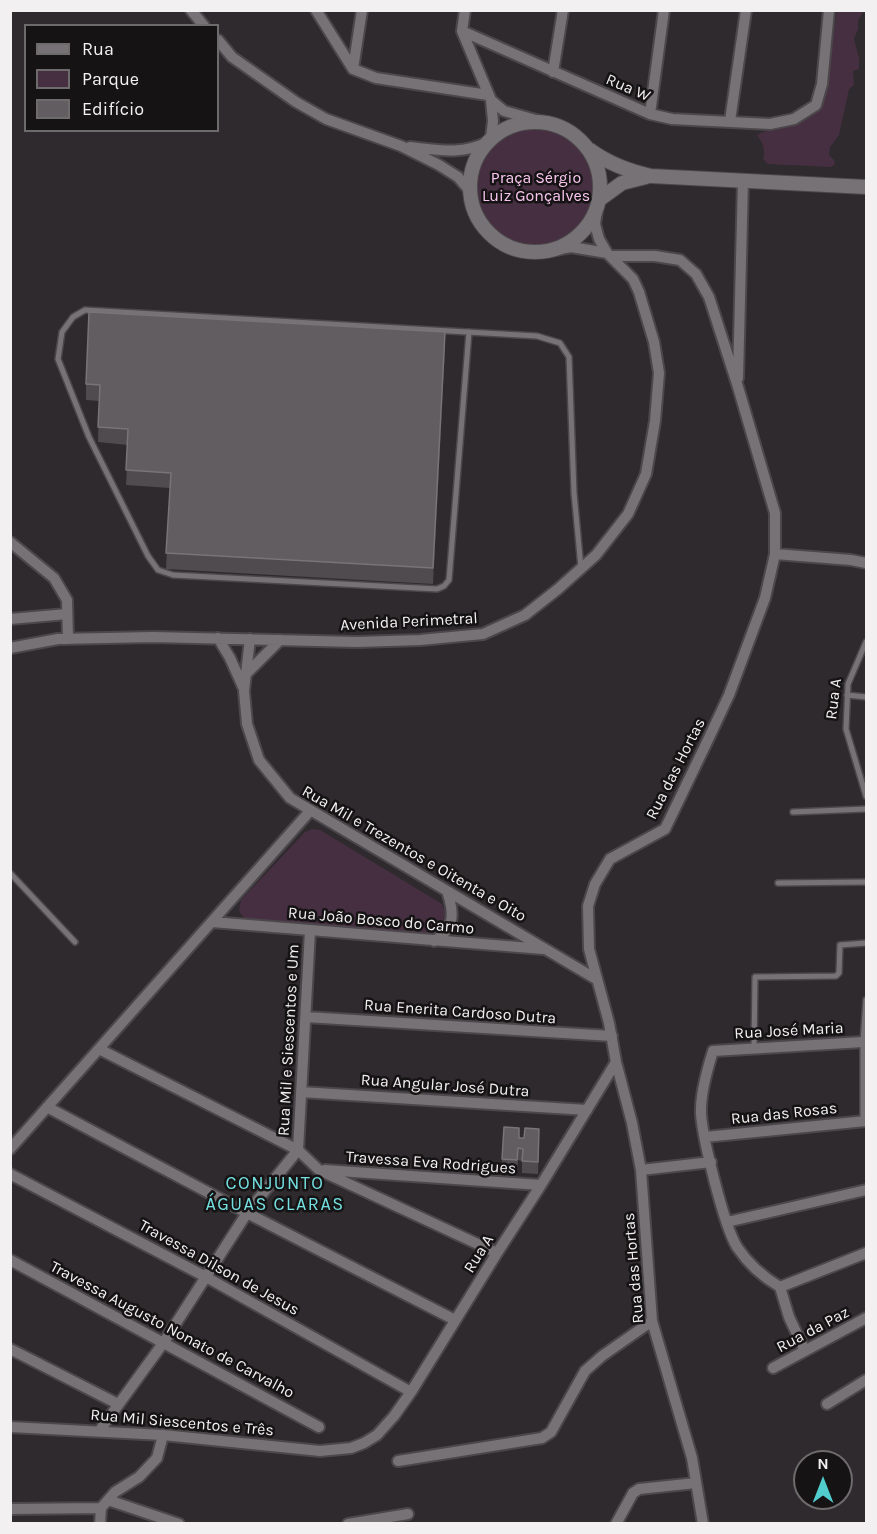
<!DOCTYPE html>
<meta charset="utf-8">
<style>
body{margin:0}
#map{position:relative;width:877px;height:1534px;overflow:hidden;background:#2e2a2d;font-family:Karla,sans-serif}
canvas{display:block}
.frame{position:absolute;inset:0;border:12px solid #f3f0f2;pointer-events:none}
.legend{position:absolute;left:24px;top:24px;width:195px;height:108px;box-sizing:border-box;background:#151314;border:2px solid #6e6b6d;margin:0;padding:8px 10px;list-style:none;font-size:18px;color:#f3f0f2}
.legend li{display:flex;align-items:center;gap:12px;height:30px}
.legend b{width:30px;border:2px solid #6e6b6d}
.north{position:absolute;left:793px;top:1450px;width:60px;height:60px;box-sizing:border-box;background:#151314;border:2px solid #6e6b6d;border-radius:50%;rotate:0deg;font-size:16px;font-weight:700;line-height:24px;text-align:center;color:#f3f0f2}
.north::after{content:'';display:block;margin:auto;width:21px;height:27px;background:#52cdce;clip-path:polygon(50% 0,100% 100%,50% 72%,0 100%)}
</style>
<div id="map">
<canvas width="877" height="1534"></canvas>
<div class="frame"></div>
<ul class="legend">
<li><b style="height:8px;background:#777275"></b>Rua</li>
<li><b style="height:16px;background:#472f42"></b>Parque</li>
<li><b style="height:16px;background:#615d60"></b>Edifício</li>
</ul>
<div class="north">N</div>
</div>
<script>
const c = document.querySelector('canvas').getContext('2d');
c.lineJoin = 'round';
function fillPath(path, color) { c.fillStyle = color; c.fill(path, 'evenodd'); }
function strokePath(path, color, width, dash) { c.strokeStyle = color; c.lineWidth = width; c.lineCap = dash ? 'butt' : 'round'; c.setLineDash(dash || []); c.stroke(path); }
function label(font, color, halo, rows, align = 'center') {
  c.font = font + ' Karla,sans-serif'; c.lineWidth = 5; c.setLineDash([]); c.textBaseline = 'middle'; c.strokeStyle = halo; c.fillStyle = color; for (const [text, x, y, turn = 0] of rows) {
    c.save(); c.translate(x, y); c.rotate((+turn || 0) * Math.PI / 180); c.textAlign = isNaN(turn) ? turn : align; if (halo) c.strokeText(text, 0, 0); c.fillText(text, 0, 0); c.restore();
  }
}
const green = new Path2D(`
 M 837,11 L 864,11 L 858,20 L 858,29 L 854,39 L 859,58 L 859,69 L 853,71 L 854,85 L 849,89 L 839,135 L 830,147 L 829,155 L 834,160 L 835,164 L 831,167 L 768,164 L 763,159 C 766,150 763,143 757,135 C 771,127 804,124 814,114 C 828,99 833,33 837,11 Z
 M477 188a59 59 0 1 1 118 0a59 59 0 1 1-118 0Z
 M 312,829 L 320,830 L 442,904 L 446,914 L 440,927 L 428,933 L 249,920 L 244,918 L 239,911 L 241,900 L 305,832 Z`);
const service = new Path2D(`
 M 469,332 L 449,580 L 444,586 L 437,589 L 173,575 L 158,570 L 148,556 L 89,437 L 58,359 L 62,332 L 73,317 L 85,310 L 537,336 L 560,343 L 569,357 L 574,493 L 581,568
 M 866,642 L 848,684 L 846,729 L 866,796
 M 847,695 L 866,697
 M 793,812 L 866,809
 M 10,873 L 75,942
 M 778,883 L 866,882
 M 754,1048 L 755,977 L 836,976 L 839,973 L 840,945 L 866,943
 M 863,1121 L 863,1042 L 866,1000`);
const minor = new Path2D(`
 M 191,10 L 204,26
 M 316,10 L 353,69 L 376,78 L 488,95
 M 465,10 L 462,31 L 491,100 L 493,121 L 491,138
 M 462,31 L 650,114 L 672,119 L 770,124 L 794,119 L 816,105 L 822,84 L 829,10
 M 218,40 L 232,57 L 296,102 L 326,119 L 401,146 L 439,165 L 458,177 L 470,191
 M 353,69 L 362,10
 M 553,72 L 563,10
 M 491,100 L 504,111 L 543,122
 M 650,114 L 664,10
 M 730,121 L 746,10
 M 410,147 C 438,150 462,155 488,142
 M 555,250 L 571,247 L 607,253
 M 611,256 L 655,256 L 680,260 L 696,274 L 709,297 L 738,387 L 775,513 L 775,554 L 765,598 L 729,695 L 706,744 L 665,829 L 610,859 L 595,884 L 588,906 L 589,949 L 609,1023 L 616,1062 L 632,1123 L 641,1170 L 652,1321 L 692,1458 L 703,1524
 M 738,378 L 743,181
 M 10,542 L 54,578 L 67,600 L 68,639
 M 775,554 L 851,560 L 866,563
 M 10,619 L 67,614
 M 218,638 L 230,658 L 243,687
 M 250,639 L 244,691 L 247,724 L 259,760 L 290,798 L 596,979
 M 10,648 L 58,639 L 153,637 L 357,642 L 420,640 L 483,634 L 525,615 L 558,589 L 596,555 L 628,514 L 646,474 L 655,421 L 659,373 L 654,342 L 639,292 L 633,279 L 607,253 L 599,239 L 595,224 L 597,210
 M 246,674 L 280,640
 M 212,922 L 543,949
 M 434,941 C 456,928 454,912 447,891
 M 306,1017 L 612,1036
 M 99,1049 L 298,1150 L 319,1170 L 497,1253
 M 301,1092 L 587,1110
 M 47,1107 L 247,1213 L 455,1320
 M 705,1137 L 866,1121
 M 10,1149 L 310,811
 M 325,1170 L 541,1185
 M 641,1170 L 711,1162
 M 10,1174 L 206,1277 L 411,1392
 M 727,1222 L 866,1190
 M 10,1260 L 319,1427
 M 780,1287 C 763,1277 749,1265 737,1247 C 724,1226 703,1140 701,1114 C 700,1094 707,1070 713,1051 L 863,1042
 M 780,1287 L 866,1253
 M 780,1287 L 789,1317 L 805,1351
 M 10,1349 L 118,1404
 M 773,1368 L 866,1318
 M 827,1404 L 866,1380
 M 10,1427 L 163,1435 L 320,1451 L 351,1448 L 364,1443 L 377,1435 L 394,1416 L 411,1392 L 497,1253 L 541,1185 L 616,1062
 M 100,1430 L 164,1342 L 247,1213 L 298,1150 L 310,931
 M 398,1461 L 542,1438 L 551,1432 L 585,1371 L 602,1356 L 652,1321
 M 108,1500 L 179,1524
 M 10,1509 L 101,1508
 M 100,1524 L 101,1508 L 115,1492 L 139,1477 L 157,1458 L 163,1435
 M 348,1524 L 408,1514
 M 616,1524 L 633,1493 L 639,1489 L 696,1483`);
const tertiary = new Path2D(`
 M470 187a65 65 0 1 1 130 0a65 65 0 1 1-130 0Z
 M 590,150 C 609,164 628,171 651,176 L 866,187
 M 600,199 L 622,183 L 646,177`);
const wall = new Path2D(`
 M 445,348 L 433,584 L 166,569 L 170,488 L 126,485 L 128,445 L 98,442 L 99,401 L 86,400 L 86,384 Z
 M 519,1138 L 539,1141 L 538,1174 L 522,1173 L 522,1161 L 518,1160 L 517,1172 L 502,1171 L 502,1159 Z`);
const shadedWall = new Path2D(`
 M 445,332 L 445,348 L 433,584 L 433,568 Z`);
const building = new Path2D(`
 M 89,312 L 445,332 L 433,568 L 166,553 L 171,473 L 126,470 L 128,429 L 98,427 L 100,385 L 86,384 Z
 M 504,1127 L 519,1128 L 519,1138 L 524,1138 L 525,1128 L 539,1129 L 538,1162 L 522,1161 L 523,1149 L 518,1148 L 517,1160 L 502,1159 Z`);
const streetNames = [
 ["Rua W",628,88,23],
 ["Avenida Perimetral",409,622,-3],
 ["Rua A",834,699,-83],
 ["Rua das Hortas",676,769,-63],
 ["Rua Mil e Trezentos e Oitenta e Oito",414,854,30],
 ["Rua João Bosco do Carmo",381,921,5],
 ["Rua Enerita Cardoso Dutra",460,1012,4],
 ["Rua José Maria",789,1031,-3],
 ["Rua Mil e Siescentos e Um",289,1040,-87],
 ["Rua Angular José Dutra",445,1086,4],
 ["Rua das Rosas",784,1114,-6],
 ["Travessa Eva Rodrigues",431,1163,4],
 ["Rua A",479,1254,-58],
 ["Travessa Dilson de Jesus",219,1268,29],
 ["Rua das Hortas",634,1268,-95],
 ["Travessa Augusto Nonato de Carvalho",172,1330,28],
 ["Rua da Paz",813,1330,-28],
 ["Rua Mil Siescentos e Três",182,1423,5]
];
const parkNames = [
 ["Praça Sérgio",536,178],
 ["Luiz Gonçalves",536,196]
];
const neighbourhoodNames = [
 ["CONJUNTO",275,1184],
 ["ÁGUAS CLARAS",275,1205]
];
fillPath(green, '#472f42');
strokePath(service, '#4b474a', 8);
strokePath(minor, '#4b474a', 14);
strokePath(tertiary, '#4b474a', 16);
strokePath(service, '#777275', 5);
strokePath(minor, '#777275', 10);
strokePath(tertiary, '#777275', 14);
fillPath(wall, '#4f4b4e');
fillPath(shadedWall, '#3b373a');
fillPath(building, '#615d60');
strokePath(building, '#787477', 1.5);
label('16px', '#f3f0f2', '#151314', streetNames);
label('16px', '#fac6ef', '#151314', parkNames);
c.letterSpacing = '1.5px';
label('18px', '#75e1e2', '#151314', neighbourhoodNames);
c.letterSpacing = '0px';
</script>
